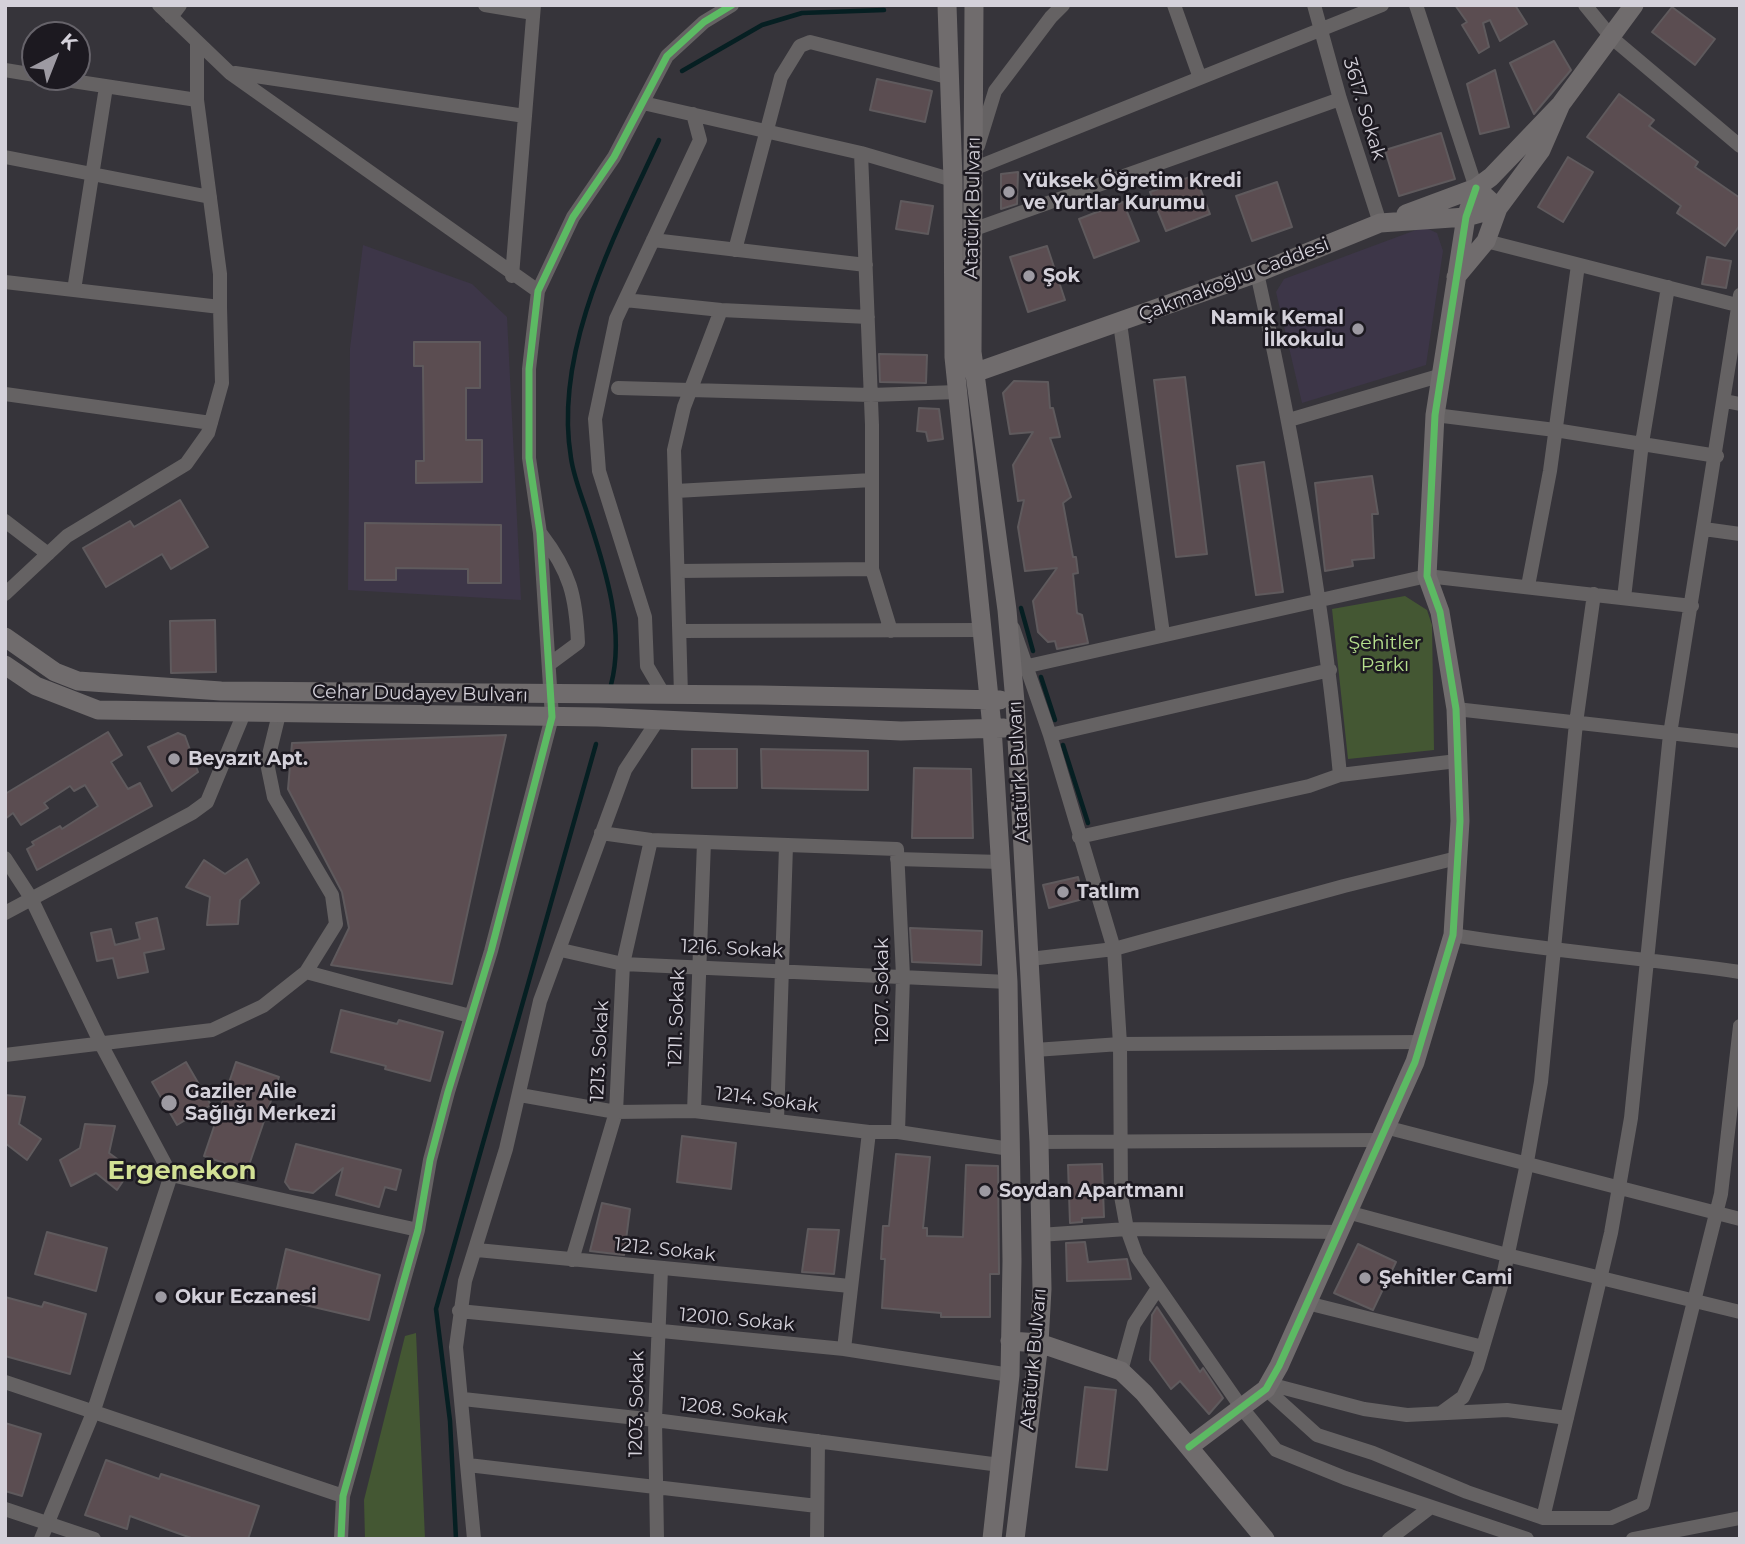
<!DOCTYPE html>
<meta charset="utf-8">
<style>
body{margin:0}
#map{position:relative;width:1745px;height:1544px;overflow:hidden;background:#36343a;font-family:Montserrat,sans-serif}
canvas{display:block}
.frame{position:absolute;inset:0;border:7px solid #d4d1da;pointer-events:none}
.north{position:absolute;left:21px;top:21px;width:70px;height:70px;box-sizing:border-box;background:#1c1920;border:2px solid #66636a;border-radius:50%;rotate:42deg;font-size:19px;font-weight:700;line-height:28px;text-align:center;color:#d4d1da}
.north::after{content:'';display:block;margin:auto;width:24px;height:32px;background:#9d9aa2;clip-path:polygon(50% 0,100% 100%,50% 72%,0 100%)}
</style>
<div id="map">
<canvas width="1745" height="1544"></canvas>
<div class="frame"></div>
<div class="north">K</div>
</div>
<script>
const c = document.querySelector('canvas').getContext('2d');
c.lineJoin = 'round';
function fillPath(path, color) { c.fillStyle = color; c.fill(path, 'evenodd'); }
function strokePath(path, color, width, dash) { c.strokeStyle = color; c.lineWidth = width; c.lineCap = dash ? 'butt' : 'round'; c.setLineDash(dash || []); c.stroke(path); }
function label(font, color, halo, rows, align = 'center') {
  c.font = font + ' Montserrat,sans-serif'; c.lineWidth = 5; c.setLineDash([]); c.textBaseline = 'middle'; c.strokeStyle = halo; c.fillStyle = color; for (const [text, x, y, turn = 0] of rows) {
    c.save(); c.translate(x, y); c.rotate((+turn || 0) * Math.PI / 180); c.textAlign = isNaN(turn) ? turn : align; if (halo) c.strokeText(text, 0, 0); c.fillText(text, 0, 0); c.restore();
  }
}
const built = new Path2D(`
 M 1424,227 L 1437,233 L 1443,251 L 1426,365 L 1302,403 L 1276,292 L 1284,279 Z
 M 363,245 L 472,284 L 507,317 L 521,600 L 348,590 L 350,348 Z`);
const green = new Path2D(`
 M 1405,596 L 1427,610 L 1432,625 L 1434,750 L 1348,759 L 1332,609 Z
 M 416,1333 L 425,1539 L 365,1539 L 364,1500 L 405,1336 Z`);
const stream = new Path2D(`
 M 682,71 L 762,25 L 802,13 L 884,10
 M 1021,608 L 1033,651
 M 1041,677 L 1055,720
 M 611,685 C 625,631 606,571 589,519 C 583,499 574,479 571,458 C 553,350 615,235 659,140
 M 1063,745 L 1088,823
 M 456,1539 L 450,1421 L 436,1309 L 596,744`);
const building = new Path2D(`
 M 1455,5 L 1515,5 L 1527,24 L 1500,41 L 1490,20 L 1483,23 L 1489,47 L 1479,53 L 1462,25 L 1467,22 Z
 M 1672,7 L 1715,39 L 1695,65 L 1652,32 Z
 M 1554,41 L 1571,70 L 1534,114 L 1510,63 Z
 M 1495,70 L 1509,127 L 1480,134 L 1467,84 Z
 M 877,79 L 932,91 L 925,122 L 870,110 Z
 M 1619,94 L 1654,120 L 1649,126 L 1698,162 L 1695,167 L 1740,198 L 1740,225 L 1725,246 L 1677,213 L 1681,206 L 1587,137 Z
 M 1441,133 L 1455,179 L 1399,196 L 1385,150 Z
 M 1568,157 L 1593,172 L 1563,222 L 1538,207 Z
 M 1018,172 L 1017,204 L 1001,209 L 1001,174 Z
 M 1195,175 L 1210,214 L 1166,231 L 1150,192 Z
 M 1277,182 L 1292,227 L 1252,241 L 1236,196 Z
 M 901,201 L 933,206 L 928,234 L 896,229 Z
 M 1123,202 L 1139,241 L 1094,258 L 1079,219 Z
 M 1047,246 L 1065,300 L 1028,312 L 1010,257 Z
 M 1707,257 L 1731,261 L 1726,288 L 1702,284 Z
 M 414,342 L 480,342 L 480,388 L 466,388 L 466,440 L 482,440 L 482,482 L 416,483 L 416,461 L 424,461 L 423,366 L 414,366 Z
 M 879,354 L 927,355 L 926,383 L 880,382 Z
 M 1185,377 L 1207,554 L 1176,557 L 1154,380 Z
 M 1014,381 L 1048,382 L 1050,408 L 1053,408 L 1060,437 L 1050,438 L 1071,497 L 1063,503 L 1073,557 L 1076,557 L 1078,573 L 1073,574 L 1077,613 L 1082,615 L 1088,643 L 1057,649 L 1055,641 L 1048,642 L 1038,632 L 1033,601 L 1057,568 L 1025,571 L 1018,527 L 1024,500 L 1018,501 L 1013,465 L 1033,432 L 1010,434 L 1003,393 Z
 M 919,408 L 939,409 L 943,439 L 928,441 L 926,432 L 917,431 Z
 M 1264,462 L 1283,592 L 1256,595 L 1237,466 Z
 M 1372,476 L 1378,514 L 1372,514 L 1374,558 L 1352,560 L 1353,566 L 1325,571 L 1315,483 Z
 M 180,500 L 208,547 L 171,569 L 162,554 L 106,587 L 83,548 L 130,521 L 134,527 Z
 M 365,523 L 501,525 L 501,583 L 468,583 L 468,569 L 396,568 L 396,580 L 365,580 Z
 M 215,620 L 216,672 L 171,673 L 170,621 Z
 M 108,732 L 122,755 L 111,762 L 128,789 L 140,783 L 152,806 L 37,870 L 27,849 L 34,845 L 32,842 L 60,826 L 62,829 L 98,806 L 85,785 L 74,791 L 70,786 L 44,803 L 48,808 L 21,825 L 13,813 L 5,819 L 5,794 Z
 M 178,733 L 185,736 L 198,772 L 172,791 L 148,747 Z
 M 506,735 L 452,984 L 331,965 L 349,928 L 342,892 L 288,789 L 292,743 Z
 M 692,749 L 737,749 L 737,788 L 692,788 Z
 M 761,749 L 868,751 L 868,790 L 762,788 Z
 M 914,768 L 971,769 L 973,838 L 912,838 Z
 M 247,859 L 259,883 L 240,900 L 238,924 L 207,925 L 210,897 L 186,887 L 204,860 L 225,874 Z
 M 1078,877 L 1083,899 L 1049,908 L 1043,885 Z
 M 157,918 L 164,949 L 144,953 L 148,972 L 118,978 L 113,958 L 97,961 L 91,933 L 111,929 L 115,945 L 140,939 L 136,923 Z
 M 910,928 L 982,931 L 981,965 L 912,962 Z
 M 341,1010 L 397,1024 L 399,1020 L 443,1032 L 430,1081 L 385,1069 L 386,1066 L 331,1052 Z
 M 186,1062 L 211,1105 L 177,1125 L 152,1082 Z
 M 236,1062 L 279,1077 L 247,1171 L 204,1156 Z
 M 5,1095 L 25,1097 L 19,1124 L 41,1139 L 27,1160 L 5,1143 Z
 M 85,1124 L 115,1126 L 109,1153 L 131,1169 L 117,1190 L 96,1173 L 71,1186 L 60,1160 L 80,1148 Z
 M 682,1136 L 736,1143 L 731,1189 L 677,1182 Z
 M 296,1144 L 401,1170 L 396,1190 L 385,1187 L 379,1207 L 336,1195 L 343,1168 L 313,1193 L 290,1189 L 285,1182 Z
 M 896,1154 L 930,1157 L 923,1228 L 927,1228 L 927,1236 L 963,1237 L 966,1165 L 998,1166 L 999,1274 L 990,1274 L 990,1317 L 941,1317 L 941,1313 L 882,1308 L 885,1259 L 881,1259 L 883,1226 L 889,1226 Z
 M 1102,1164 L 1104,1217 L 1082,1218 L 1082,1222 L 1070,1223 L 1068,1165 Z
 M 602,1203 L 630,1209 L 624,1255 L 590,1251 Z
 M 808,1229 L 839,1230 L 834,1274 L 802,1272 Z
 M 47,1232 L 107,1248 L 96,1291 L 35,1274 Z
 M 1085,1242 L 1088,1262 L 1127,1259 L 1131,1279 L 1067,1281 L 1066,1243 Z
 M 1358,1244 L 1396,1262 L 1373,1310 L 1334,1293 Z
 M 286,1249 L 380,1275 L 369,1320 L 275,1298 Z
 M 5,1297 L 42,1307 L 44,1302 L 86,1314 L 70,1374 L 5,1356 Z
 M 1157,1307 L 1200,1372 L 1203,1368 L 1223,1398 L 1209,1414 L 1180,1381 L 1171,1389 L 1150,1360 L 1152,1315 Z
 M 1085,1387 L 1116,1390 L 1107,1470 L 1076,1467 Z
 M 5,1423 L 41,1434 L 22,1496 L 5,1491 Z
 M 106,1460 L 159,1479 L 161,1474 L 259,1506 L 248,1539 L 194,1539 L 130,1516 L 127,1529 L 85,1515 Z`);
const street = new Path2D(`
 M 159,5 L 230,73 L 538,291
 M 485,5 L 533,13
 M 1174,5 L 1200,78
 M 1314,5 L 1340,99 L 1380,223
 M 1416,5 L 1476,188
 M 1585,5 L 1612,38 L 1740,146
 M 171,17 L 180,5
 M 5,70 L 35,75
 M 235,73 L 525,116
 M 46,77 L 197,100
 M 643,103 L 861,153 L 953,180
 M 978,146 L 995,91 L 1051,17 L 1063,5
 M 861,153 L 872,425 L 872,569 L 891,631
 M 5,157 L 210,197
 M 973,169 L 1382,5
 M 972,230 L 1340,99
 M 653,240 L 866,265
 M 1486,241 L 1737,305
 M 735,250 L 781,77 L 800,46 L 810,42 L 947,77
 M 1257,273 C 1294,439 1324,606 1340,775
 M 512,276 L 534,5
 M 5,282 L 220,307
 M 74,290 L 106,87
 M 625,300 L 721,310 L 868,317
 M 1120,323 L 1163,634
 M 618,388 L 871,395 L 957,392
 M 5,394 L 211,423
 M 1725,401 L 1740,404
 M 1435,415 L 1555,430 L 1717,456
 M 1289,420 L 1442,375
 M 676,491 L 872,480
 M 5,521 L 48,554
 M 1704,529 L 1740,534
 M 541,534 C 570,572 576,596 578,643 L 551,663
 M 679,571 L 872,569
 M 1528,586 L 1550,471 L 1578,265
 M 5,594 L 67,536 L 186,464 L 208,433 L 222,383 L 220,307 L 220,274 L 197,100 L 197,42
 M 1624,598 L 1642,443 L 1668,287
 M 1013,628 L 1050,735 L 1114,949 L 1120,1044 L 1121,1196 L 1127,1229 L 1137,1257 L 1241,1407 L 1276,1450 L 1345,1478 L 1527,1539
 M 680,631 L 982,630
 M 1028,666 L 1427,576 L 1692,606
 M 664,695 L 647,666 L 645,617 L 599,471 L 595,419 L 616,319 L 700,140 L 693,114
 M 681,695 L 674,450 L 684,407 L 721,310
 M 1456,709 L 1740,741
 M 1050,735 L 1330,670
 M 601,833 L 651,840 L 897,849 L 903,976 L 898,1132
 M 1079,837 L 1309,786 L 1340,775 L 1457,761
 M 5,858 L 31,898 L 102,1046 L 171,1175 L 93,1413 L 41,1539
 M 897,859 L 1000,862
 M 5,913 L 192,813 L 207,802 L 244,713
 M 1453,935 C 1548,951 1644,958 1740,972
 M 561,950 L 623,964 L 1008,982
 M 1030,959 L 1114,949 L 1344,886 L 1457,858
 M 306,972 L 470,1016
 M 1035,1050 L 1120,1044 L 1421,1042
 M 5,1055 L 212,1030 L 263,1006 L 306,972 L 336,924 L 332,895 L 274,797 L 267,763 L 279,714
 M 520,1095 L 616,1112 L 694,1111 L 869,1132 L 898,1132 L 1010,1149
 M 694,1111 L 704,842
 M 777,1120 L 786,846
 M 1385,1127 L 1740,1219
 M 1039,1142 L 1380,1140
 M 171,1175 L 418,1230
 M 1347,1212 L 1507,1255 L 1740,1312
 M 1039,1235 L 1127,1229 L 1338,1232
 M 477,1250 L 850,1286
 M 572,1260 L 616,1112 L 623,964 L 651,840
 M 1307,1303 L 1483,1347
 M 459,1311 L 844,1349 L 1010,1375
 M 844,1349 L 869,1132
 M 1121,1371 L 1134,1324 L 1158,1288
 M 5,1382 L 343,1496
 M 1269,1384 L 1364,1409 L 1407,1415 L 1507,1410 L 1567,1418
 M 1266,1389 L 1317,1435 L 1373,1453 L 1467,1492 L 1543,1518 L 1611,1518 L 1643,1504 L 1721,1194 L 1740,1026
 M 463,1399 L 655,1420 L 1000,1465
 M 1441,1413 L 1463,1397 L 1477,1367 L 1501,1286 L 1525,1173 L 1541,1082 L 1576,723 L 1594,594
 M 468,1465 L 817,1506
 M 5,1509 L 94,1539
 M 1543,1518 L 1611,1233 L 1631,1118 L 1670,734 L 1740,295
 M 341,1539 L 343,1496 L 418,1230 L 430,1160 L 448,1092 L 491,951 L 552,717 L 540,533 L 529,458 L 529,369 L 538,291 L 573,217 L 614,157 L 667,56 L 704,22 L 732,5
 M 474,1539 L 456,1347 L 465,1281 L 506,1149 L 540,1001 L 625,770 L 658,720
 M 657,1539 L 655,1420 L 661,1269
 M 817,1539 L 818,1441
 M 1389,1539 L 1431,1507
 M 1633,1539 L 1740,1518`);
const secondary = new Path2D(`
 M 947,5 L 953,180 L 954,357 L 992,727 L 1008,982 L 1012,1261 L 1010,1375 L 992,1539
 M 974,5 L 972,352 L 1007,610 L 1015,702 L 1039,1142 L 1042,1289 L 1039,1343 L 1015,1539
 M 1406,214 L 1476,188 L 1491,177 L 1561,104 L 1634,5
 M 974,373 L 1257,273 L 1380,223 L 1466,217 L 1498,208 L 1541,150 L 1561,104
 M 5,637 L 55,672 L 78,681 L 221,691 L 760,695 L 1000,700
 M 5,665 L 36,686 L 98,710 L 598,717 L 901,731 L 1004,728
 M 1010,1341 L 1039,1343 L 1121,1371 L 1144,1393 L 1265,1539
 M 1189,1447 L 1266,1389 L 1279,1366 L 1415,1062 L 1453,935 L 1460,821 L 1456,709 L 1440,612 L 1427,576 L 1435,415 L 1466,217 L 1476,188 L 1498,208 L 1486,241 L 1456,277`);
const cycleway = new Path2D(`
 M 1189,1447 L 1266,1389 L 1279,1366 L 1415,1062 L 1453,935 L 1460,821 L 1456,709 L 1440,612 L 1427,576 L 1435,415 L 1466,217 L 1476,188
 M 341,1539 L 343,1496 L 418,1230 L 430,1160 L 448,1092 L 491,951 L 552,717 L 540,533 L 529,458 L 529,369 L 538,291 L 573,217 L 614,157 L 667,56 L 704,22 L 732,5`);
const markers = [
 [1009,192,7,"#9d9aa2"],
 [1029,276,7,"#9d9aa2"],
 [1358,329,7,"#9d9aa2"],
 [174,759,7,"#9d9aa2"],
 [1063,892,7,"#9d9aa2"],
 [169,1103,9,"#9d9aa2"],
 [985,1191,7,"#9d9aa2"],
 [1365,1278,7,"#9d9aa2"],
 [161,1297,7,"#9d9aa2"]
];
const streetNames = [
 ["3617. Sokak",1364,109,73],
 ["Atatürk Bulvarı",973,208,-89],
 ["Çakmakoğlu Caddesi",1234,280,-21],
 ["Cehar Dudayev Bulvarı",420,694,1],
 ["Atatürk Bulvarı",1019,772,-93],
 ["1216. Sokak",732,949,3],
 ["1207. Sokak",882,991,-90],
 ["1211. Sokak",677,1018,-88],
 ["1213. Sokak",600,1051,-87],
 ["1214. Sokak",767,1100,7],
 ["1212. Sokak",665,1250,6],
 ["12010. Sokak",737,1320,5],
 ["Atatürk Bulvarı",1034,1359,-85],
 ["1203. Sokak",637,1404,-89],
 ["1208. Sokak",734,1411,7]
];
const poiNames = [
 ["Yüksek Öğretim Kredi",1023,181],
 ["ve Yurtlar Kurumu",1023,203],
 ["Şok",1043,276],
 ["Namık Kemal",1344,318,"right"],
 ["İlkokulu",1344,340,"right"],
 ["Beyazıt Apt.",188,759],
 ["Tatlım",1077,892],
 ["Gaziler Aile",185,1092],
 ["Sağlığı Merkezi",185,1114],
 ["Soydan Apartmanı",999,1191],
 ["Şehitler Cami",1379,1278],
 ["Okur Eczanesi",175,1297]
];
const parkNames = [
 ["Şehitler",1385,643],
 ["Parkı",1385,665]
];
const districtNames = [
 ["Ergenekon",182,1171]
];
fillPath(built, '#3d3648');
fillPath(green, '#445733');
strokePath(stream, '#061f22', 4.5);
fillPath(building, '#5b4d51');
strokePath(building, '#5f5a5d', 2);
strokePath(street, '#656263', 14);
strokePath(secondary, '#706c6d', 19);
strokePath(cycleway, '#5cba63', 7);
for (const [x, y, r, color] of markers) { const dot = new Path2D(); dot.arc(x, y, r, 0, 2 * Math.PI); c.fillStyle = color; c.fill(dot); strokePath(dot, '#1c1920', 2.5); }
label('19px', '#d4d1da', '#1c1920', streetNames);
label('bold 19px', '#d4d1da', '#1c1920', poiNames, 'left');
label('19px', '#b6e08d', '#1c1920', parkNames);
label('bold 26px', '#d2e094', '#1c1920', districtNames);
</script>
